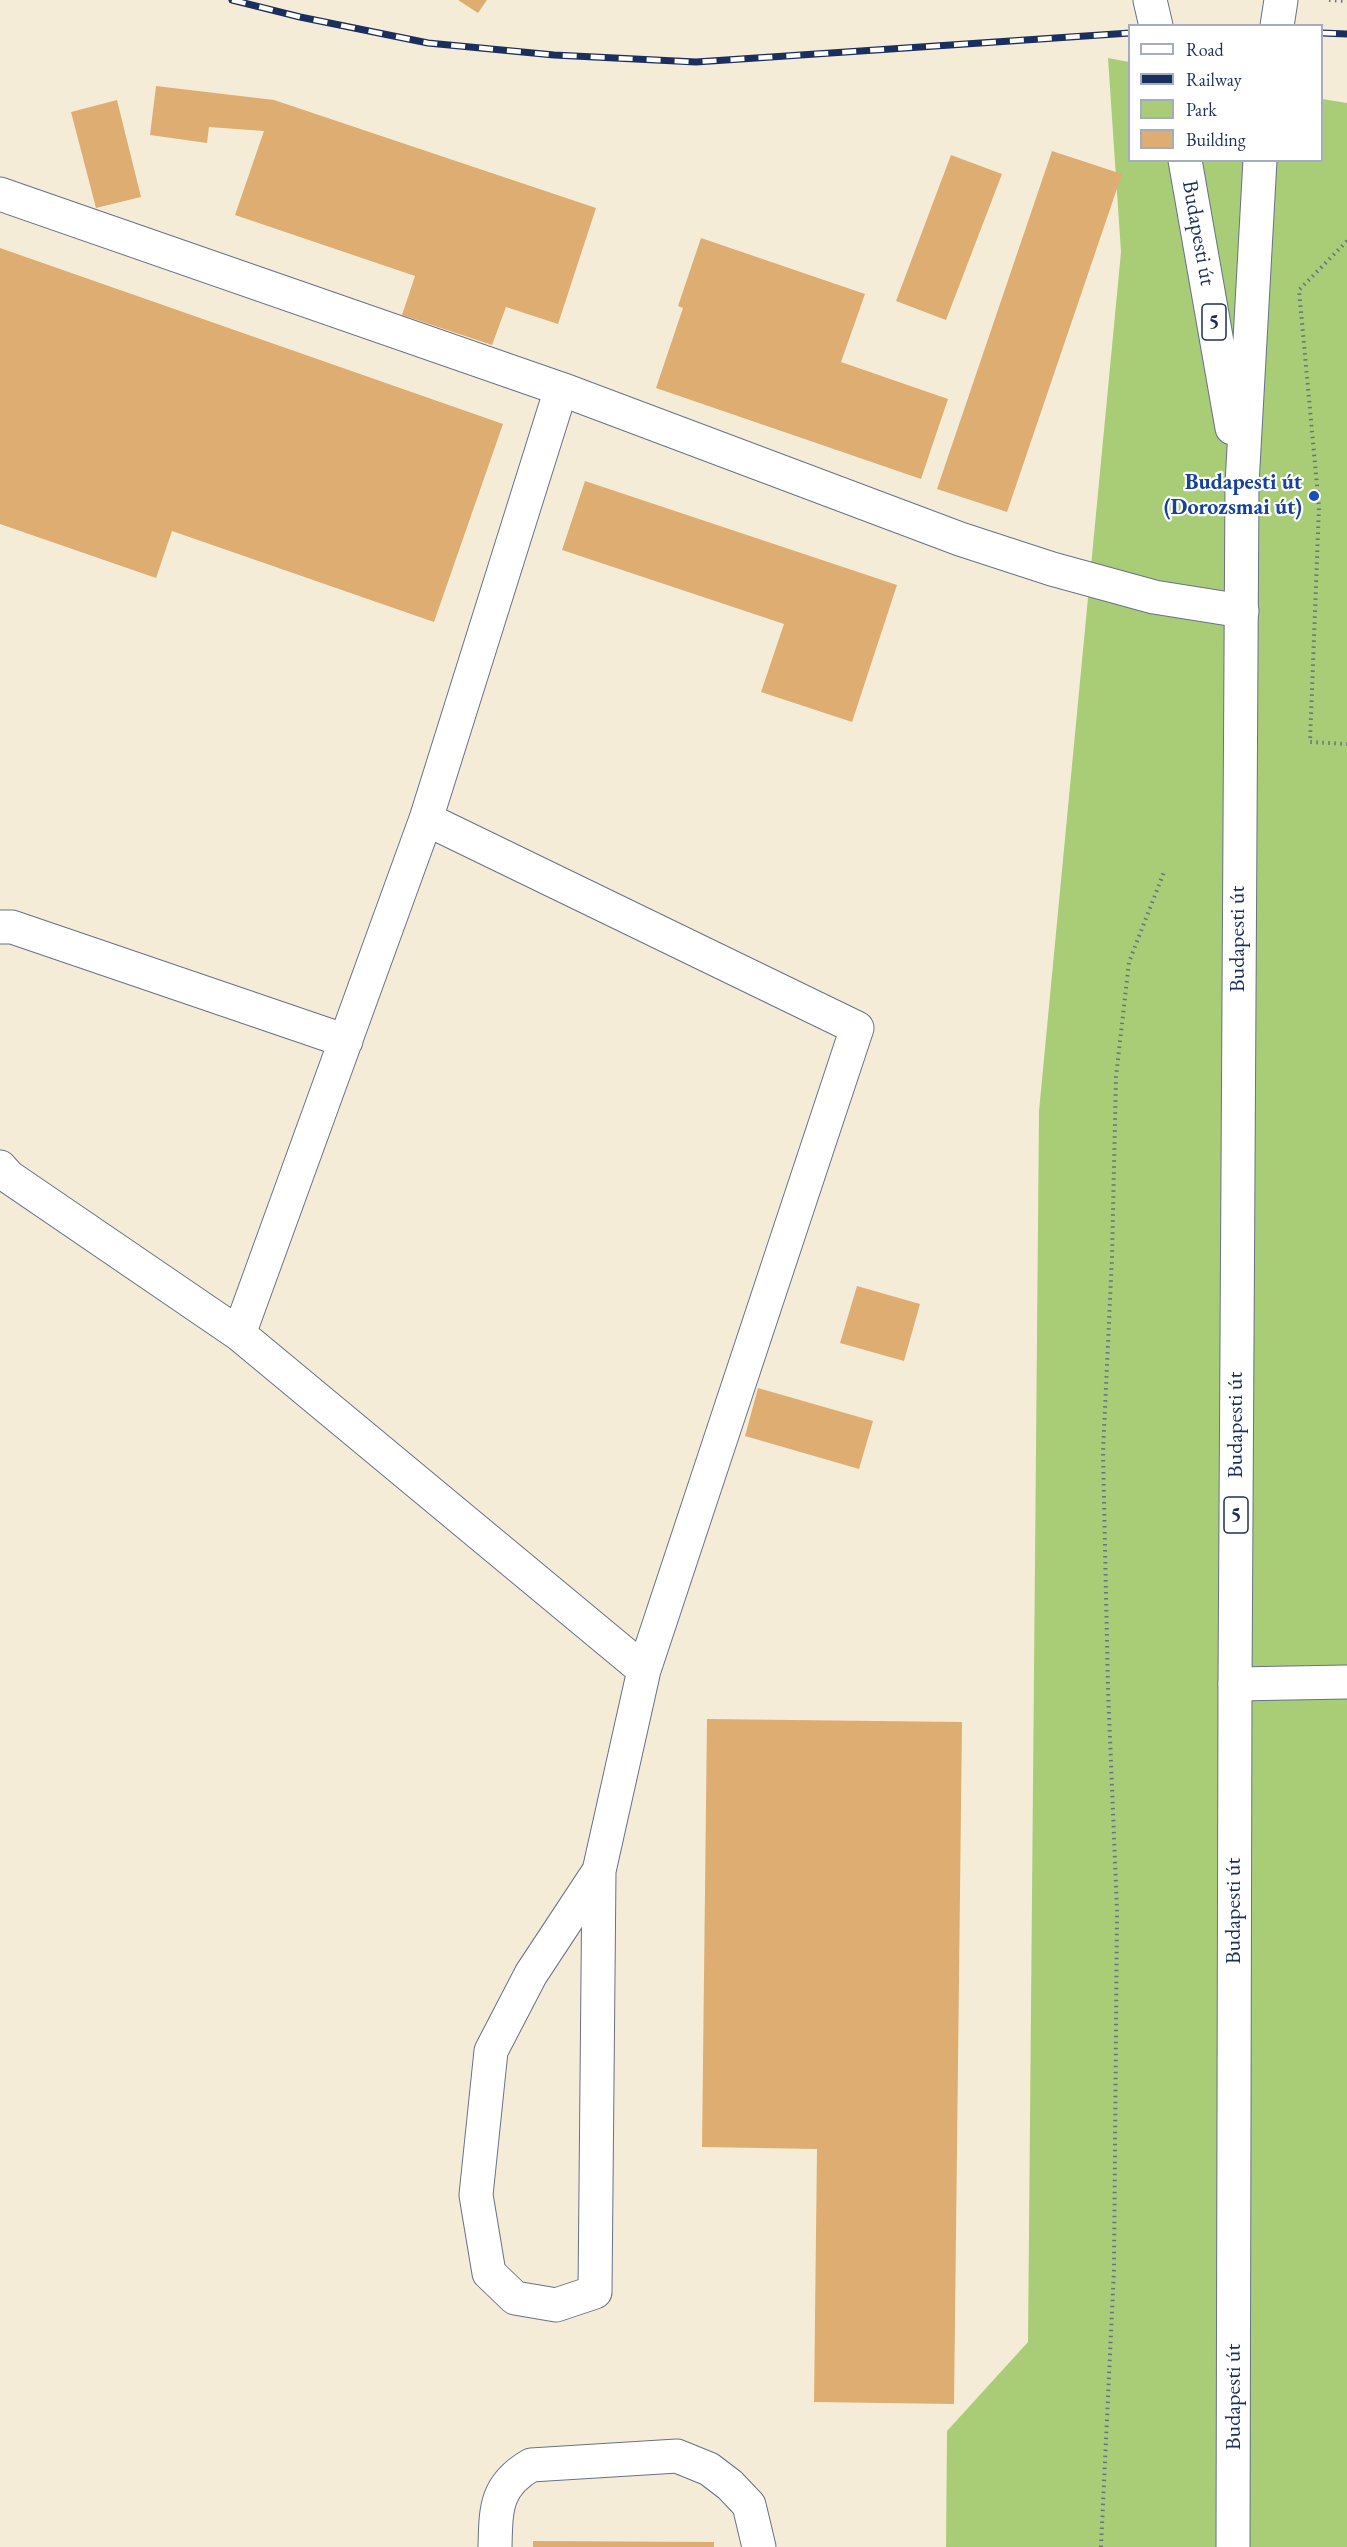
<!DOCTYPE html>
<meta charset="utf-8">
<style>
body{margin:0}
#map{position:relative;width:1347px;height:2547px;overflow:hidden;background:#f5ecd8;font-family:"EB Garamond",serif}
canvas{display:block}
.legend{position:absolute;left:1128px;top:24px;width:195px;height:138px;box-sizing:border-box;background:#fff;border:2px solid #a4acbf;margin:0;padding:8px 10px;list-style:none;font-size:18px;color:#1b2f5e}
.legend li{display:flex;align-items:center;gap:12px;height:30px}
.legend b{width:30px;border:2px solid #a4acbf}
</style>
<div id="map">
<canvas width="1347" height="2547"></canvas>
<ul class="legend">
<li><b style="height:8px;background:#fff"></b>Road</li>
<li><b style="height:8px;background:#1b2f5e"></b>Railway</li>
<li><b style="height:16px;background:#a9cd76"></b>Park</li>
<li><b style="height:16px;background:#dead71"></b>Building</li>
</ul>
</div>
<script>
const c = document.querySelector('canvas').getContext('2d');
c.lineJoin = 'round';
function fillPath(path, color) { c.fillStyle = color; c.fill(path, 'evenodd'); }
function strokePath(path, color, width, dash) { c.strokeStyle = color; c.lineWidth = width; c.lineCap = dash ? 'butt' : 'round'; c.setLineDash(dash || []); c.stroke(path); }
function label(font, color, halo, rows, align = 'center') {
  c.font = font + ' "EB Garamond",serif'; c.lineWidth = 4.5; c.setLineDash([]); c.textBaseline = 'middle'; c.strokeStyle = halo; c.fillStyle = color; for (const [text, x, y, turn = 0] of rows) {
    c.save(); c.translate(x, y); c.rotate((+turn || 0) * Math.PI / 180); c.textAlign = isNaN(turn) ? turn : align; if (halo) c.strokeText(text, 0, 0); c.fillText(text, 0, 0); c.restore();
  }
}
const green = new Path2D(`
 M 1108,58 L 1129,62 L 1130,160 L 1322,160 L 1322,99 L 1347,103 L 1347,2547 L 946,2547 L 947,2431 L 1028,2342 L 1039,1111 L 1121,252 Z`);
const building = new Path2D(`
 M 458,0 L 487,0 L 478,13 Z
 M 156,86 L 274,100 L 596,208 L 558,324 L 506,307 L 492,345 L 402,315 L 415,276 L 235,215 L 264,131 L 209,127 L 207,143 L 150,135 Z
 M 117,100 L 141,197 L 96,208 L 71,112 Z
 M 1052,151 L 1122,174 L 1007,512 L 937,489 Z
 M 951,155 L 1002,174 L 946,320 L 896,301 Z
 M 701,238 L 865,294 L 841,362 L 948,399 L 921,479 L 656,388 L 683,308 L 678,306 Z
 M 0,248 L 503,424 L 434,622 L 172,531 L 156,578 L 0,524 Z
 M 585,481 L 897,585 L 852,722 L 761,692 L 784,624 L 562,550 Z
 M 857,1286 L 920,1304 L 904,1361 L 840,1343 Z
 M 758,1388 L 873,1421 L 859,1469 L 745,1436 Z
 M 707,1719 L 962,1722 L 954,2404 L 814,2402 L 817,2149 L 702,2147 Z
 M 533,2541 L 714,2542 L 714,2547 L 533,2547 Z`);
const path = new Path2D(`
 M 1329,0 L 1347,1
 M 1347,241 L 1299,290 L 1319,507 L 1310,742 L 1347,744
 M 1101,2547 L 1114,2269 L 1117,1910 L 1108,1689 L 1103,1452 L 1112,1257 L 1116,1077 L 1129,962 L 1164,872`);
const minor = new Path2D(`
 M 0,194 L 561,389 L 960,539 L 1052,569 L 1154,597 L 1242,611
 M 561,389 L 426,819 L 857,1028 L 644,1670 L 599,1871 L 595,2292 L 556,2305 L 515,2298 L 489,2273 L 476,2195 L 491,2051 L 531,1974 L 599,1871
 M 426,819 L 239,1334 L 644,1670
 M 0,927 L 12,927 L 346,1041
 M 0,1167 L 9,1177 L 239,1334
 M 1235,1684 L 1347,1682
 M 495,2547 C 496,2509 495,2486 531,2465 L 677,2456 L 709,2469 L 730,2485 L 749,2505 L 759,2547`);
const major = new Path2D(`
 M 1150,0 L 1156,26
 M 1277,26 L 1281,0
 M 1185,160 L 1232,428
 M 1233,2547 L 1235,1684 L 1242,484 L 1260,160`);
const rail = new Path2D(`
 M 232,0 L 300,17 L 428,43 L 554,55 L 696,62 L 1130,33
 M 1322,33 L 1347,34`);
const markers = [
 [1314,496,6,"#1a4fb4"]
];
const shields = [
 [1214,322,24],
 [1236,1515,24]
];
const shieldNames = [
 ["5",1214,322],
 ["5",1236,1515]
];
const streetNames = [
 ["Budapesti út",1198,233,80],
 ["Budapesti út",1238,939,-90],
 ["Budapesti út",1236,1425,-90],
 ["Budapesti út",1234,1911,-90],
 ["Budapesti út",1234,2397,-90]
];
const transitNames = [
 ["Budapesti út",1302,483],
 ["(Dorozsmai út)",1302,508]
];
fillPath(green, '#a9cd76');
fillPath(building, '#dead71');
strokePath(minor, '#677189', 35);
strokePath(major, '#677189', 35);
strokePath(path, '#677189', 4, [1.5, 4.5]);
strokePath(minor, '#fff', 33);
strokePath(major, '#fff', 33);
strokePath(rail, '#1b2f5e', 7);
strokePath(rail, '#fff', 4.5, [14]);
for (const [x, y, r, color] of markers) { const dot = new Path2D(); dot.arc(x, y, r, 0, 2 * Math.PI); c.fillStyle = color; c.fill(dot); strokePath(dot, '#fff', 2); }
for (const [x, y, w] of shields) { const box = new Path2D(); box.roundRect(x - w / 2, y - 18, w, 36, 4.5); c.fillStyle = '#fff'; c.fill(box); strokePath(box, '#1b2f5e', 1.5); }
label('bold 21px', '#1b2f5e', null, shieldNames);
label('22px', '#1b2f5e', '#fff', streetNames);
label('bold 22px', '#164399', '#fff', transitNames, 'right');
</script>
